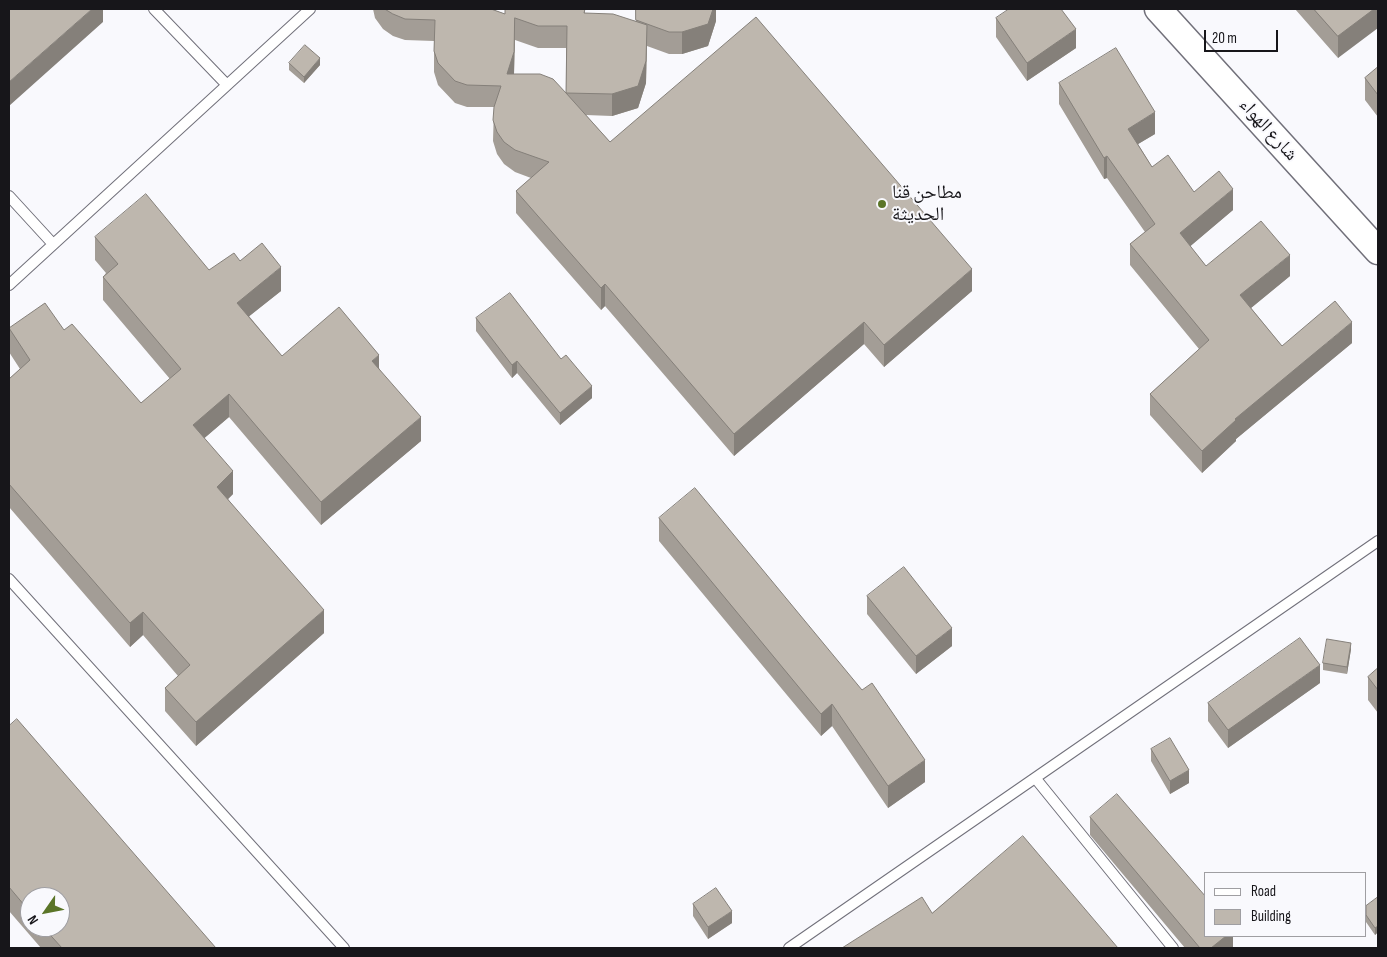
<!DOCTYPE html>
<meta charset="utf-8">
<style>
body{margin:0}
#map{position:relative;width:1387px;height:957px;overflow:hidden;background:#f9f9fd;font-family:"Sofia Sans Condensed",sans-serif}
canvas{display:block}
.frame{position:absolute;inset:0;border:10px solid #17161a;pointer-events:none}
.legend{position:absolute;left:1204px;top:872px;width:162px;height:65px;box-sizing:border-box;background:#f9f9fd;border:1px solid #9f9ea2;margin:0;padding:6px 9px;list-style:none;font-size:15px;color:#17161a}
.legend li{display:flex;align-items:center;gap:10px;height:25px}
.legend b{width:25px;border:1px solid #9f9ea2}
.north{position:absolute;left:20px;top:887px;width:50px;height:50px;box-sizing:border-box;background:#f9f9fd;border:1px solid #9f9ea2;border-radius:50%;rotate:237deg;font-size:14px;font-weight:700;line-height:20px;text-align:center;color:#17161a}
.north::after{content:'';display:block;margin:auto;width:18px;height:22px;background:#5b7528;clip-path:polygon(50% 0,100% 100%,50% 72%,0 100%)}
.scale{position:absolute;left:1204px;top:30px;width:74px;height:22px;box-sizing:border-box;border:2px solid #17161a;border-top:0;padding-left:6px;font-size:15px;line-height:18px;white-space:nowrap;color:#17161a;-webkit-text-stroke:4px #f9f9fd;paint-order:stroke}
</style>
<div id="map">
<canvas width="1387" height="957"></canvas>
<div class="frame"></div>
<ul class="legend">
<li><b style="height:6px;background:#fff"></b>Road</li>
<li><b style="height:14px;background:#beb7ae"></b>Building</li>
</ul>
<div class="north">N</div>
<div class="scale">20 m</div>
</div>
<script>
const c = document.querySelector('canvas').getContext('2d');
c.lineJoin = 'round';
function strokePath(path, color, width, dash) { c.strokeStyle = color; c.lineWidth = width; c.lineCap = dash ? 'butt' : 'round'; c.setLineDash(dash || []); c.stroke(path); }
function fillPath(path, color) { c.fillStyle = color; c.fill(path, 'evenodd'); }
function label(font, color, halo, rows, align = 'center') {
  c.font = font + ' "Sofia Sans Condensed","Noto Naskh Arabic",sans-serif'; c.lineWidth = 4; c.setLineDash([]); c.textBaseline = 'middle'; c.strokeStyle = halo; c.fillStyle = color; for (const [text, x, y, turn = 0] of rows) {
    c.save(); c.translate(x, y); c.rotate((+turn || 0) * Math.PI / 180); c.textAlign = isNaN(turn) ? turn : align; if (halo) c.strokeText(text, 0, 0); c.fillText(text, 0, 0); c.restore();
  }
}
const service = new Path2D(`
 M 154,9 L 227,85
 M 9,196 L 53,244
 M 9,285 L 310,9
 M 9,579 L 344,948
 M 1036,779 L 1173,948
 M 789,948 L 1378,541`);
const tertiary = new Path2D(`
 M 1158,9 L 1378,251`);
const wall = new Path2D(`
 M 373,9 L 491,9 L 505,14 L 505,9 L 585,9 L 585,13 L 636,21 L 636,9 L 716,9 L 716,21 L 708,46 L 682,54 L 669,54 L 647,46 L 646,83 L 638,108 L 612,116 L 586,115 L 610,142 L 972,291 L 884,367 L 864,344 L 734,456 L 605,306 L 601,310 L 516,213 L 516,191 L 531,178 L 515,172 L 504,164 L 497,154 L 493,141 L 494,107 L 467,107 L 455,103 L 438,85 L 434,72 L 434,41 L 405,40 L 393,36 L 383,29 L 375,18 ZM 515,40 L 538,48 L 566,48 L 566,93 L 514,74 Z
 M 1295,9 L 1378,9 L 1338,58 Z
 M 996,18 L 1076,48 L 1027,81 L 996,37 Z
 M 289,63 L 320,65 L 304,83 L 289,70 Z
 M 1378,67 L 1378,117 L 1365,100 L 1365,78 Z
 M 1059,83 L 1155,134 L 1138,144 L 1152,167 L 1194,192 L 1233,210 L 1190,246 L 1206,266 L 1290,276 L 1251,308 L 1282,346 L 1352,343 L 1236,439 L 1236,441 L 1202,473 L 1150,415 L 1150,394 L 1199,349 L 1130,265 L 1130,244 L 1145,232 L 1107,178 L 1104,179 L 1059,104 Z
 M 95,237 L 209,270 L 240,261 L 281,291 L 249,316 L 282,356 L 379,368 L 421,441 L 321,525 L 229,417 L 204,438 L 233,494 L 228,499 L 324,633 L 196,746 L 165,711 L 165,688 L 178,676 L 143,635 L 130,647 L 9,507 L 9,379 L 20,369 L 9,352 L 9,328 L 64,330 L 141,403 L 170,379 L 103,300 L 103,277 L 106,273 L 95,260 Z
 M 476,318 L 561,359 L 592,398 L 560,425 L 517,373 L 512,378 L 476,331 Z
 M 659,518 L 862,690 L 925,782 L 888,808 L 832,726 L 821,736 L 659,541 Z
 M 867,596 L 952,646 L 916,674 L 867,614 Z
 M 1351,649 L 1347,674 L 1323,670 L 1323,663 Z
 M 1378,668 L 1378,713 L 1368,700 L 1368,677 Z
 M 1320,683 L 1228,748 L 1208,721 L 1208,703 Z
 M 9,726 L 216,948 L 41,948 L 9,911 ZM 30,897 L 60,927 L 30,927 Z
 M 1151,749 L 1189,783 L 1170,794 L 1151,761 Z
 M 1090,817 L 1233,936 L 1233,948 L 1185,948 L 1090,835 Z
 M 1378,897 L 1378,932 L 1375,935 L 1366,922 L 1366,906 Z
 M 693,904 L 732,923 L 708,939 L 693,916 Z`);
const shadedWall = new Path2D(`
 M 92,9 L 103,9 L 103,22 L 9,106 L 9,82 Z
 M 713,9 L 716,9 L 716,21 L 708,46 L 682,54 L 682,32 Z
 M 1374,9 L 1378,9 L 1378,28 L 1338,58 L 1338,36 Z
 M 515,18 L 514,74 L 507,74 Z
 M 647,25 L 646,83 L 638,108 L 612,116 L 612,94 Z
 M 1076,29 L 1076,48 L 1027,81 L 1027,63 Z
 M 320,58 L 320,65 L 304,83 L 304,77 Z
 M 1155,112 L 1155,134 L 1128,150 L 1128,129 Z
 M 1107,156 L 1107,178 L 1104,179 L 1104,158 Z
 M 1233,189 L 1233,210 L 1180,255 L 1180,233 Z
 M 1290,255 L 1290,276 L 1240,317 L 1240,295 Z
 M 281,267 L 281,291 L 237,326 L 237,303 Z
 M 972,269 L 972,291 L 884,367 L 884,345 Z
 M 605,284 L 605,306 L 601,310 L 601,288 Z
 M 864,322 L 864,344 L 734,456 L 734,434 Z
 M 1352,322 L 1352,343 L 1236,439 L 1236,441 L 1202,473 L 1202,451 L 1235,419 Z
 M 379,355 L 379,378 L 372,361 Z
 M 517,361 L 517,373 L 512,378 L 512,365 Z
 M 592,386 L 592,398 L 560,425 L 560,413 Z
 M 229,394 L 229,417 L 193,448 L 193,425 Z
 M 421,417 L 421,441 L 321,525 L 321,502 Z
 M 233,471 L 233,494 L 217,510 L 217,487 Z
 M 324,610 L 324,633 L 196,746 L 196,722 Z
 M 143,612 L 143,635 L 130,647 L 130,623 Z
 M 952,628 L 952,646 L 916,674 L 916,656 Z
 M 1351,643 L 1351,649 L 1347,674 L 1347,667 Z
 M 1320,665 L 1320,683 L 1228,748 L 1228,730 Z
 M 832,704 L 832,726 L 821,736 L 821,714 Z
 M 925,760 L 925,782 L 888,808 L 888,786 Z
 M 1189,770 L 1189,783 L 1170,794 L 1170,781 Z
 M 732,911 L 732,923 L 708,939 L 708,927 Z
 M 1378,926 L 1378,932 L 1375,935 L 1375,928 Z
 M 1226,936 L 1233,936 L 1233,948 L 1211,948 Z`);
const building = new Path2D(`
 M 9,9 L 92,9 L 9,82 Z
 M 385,9 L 491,9 L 505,14 L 505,9 L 585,9 L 584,13 L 613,14 L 647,25 L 646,61 L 638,86 L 612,94 L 566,93 L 610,142 L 756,17 L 972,269 L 884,345 L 864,322 L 734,434 L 605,284 L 601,288 L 516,191 L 549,162 L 515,150 L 504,142 L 497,132 L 493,120 L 494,107 L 501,86 L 467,85 L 455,81 L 438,63 L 434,51 L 435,20 L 405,19 L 393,14 ZM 515,18 L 538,26 L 567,26 L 566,93 L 553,79 L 540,74 L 507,74 L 514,52 Z
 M 636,9 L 713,9 L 708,24 L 682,32 L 669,32 L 636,20 Z
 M 1009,9 L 1061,9 L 1076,29 L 1027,63 L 996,18 Z
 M 1314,9 L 1374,9 L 1338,36 Z
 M 305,45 L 320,58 L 304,77 L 289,63 Z
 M 1116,48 L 1155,112 L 1128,129 L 1152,167 L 1168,155 L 1194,192 L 1219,171 L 1233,189 L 1180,233 L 1206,266 L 1261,221 L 1290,255 L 1240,295 L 1282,346 L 1335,301 L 1352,322 L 1235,419 L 1236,420 L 1202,451 L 1150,394 L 1209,340 L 1130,244 L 1155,224 L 1107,156 L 1104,158 L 1059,83 Z
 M 1378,67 L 1378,95 L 1365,78 Z
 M 146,194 L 209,270 L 234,253 L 240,261 L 262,243 L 281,267 L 237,303 L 282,356 L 339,307 L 379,355 L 372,361 L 421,417 L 321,502 L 229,394 L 193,425 L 233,471 L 217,487 L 324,610 L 196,722 L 165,688 L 190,665 L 143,612 L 130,623 L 9,484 L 9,379 L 30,360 L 9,328 L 45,303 L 64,330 L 72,324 L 141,403 L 181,369 L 103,277 L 118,264 L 95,237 Z
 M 510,293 L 561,359 L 566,355 L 592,386 L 560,413 L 517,361 L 512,365 L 476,318 Z
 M 695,488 L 862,690 L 872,683 L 925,760 L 888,786 L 832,704 L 821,714 L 659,518 Z
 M 904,567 L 952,628 L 916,656 L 867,596 Z
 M 1300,638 L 1320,665 L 1228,730 L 1208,703 Z
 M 1327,639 L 1351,643 L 1347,667 L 1323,663 Z
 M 1378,668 L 1378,690 L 1368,677 Z
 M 17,719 L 216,948 L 62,948 L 43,927 L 60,927 L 60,897 L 30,897 L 30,912 L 9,887 L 9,726 Z
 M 1170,738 L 1189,770 L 1170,781 L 1151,749 Z
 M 1117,794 L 1206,897 L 1206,936 L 1226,936 L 1211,948 L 1200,948 L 1090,817 Z
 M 1023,836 L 1118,948 L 842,948 L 922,897 L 932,913 Z
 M 716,888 L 732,911 L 708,927 L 693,904 Z
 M 1378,897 L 1378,926 L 1375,928 L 1366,915 L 1366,906 Z`);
const markers = [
 [882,204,5,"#5b7528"]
];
const streetNames = [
 ["شارع الهواء",1268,130,48]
];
const poiNames = [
 ["مطاحن قنا",892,193],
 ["الحديثة",892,215]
];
strokePath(service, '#71707a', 12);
strokePath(tertiary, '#71707a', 29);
strokePath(service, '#fff', 10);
strokePath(tertiary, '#fff', 26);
fillPath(wall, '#a39d96');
fillPath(shadedWall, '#85807a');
fillPath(building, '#beb7ae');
strokePath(building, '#85807a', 1);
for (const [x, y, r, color] of markers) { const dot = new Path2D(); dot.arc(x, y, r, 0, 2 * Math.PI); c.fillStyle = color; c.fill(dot); strokePath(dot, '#f9f9fd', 2); }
label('19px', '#17161a', '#f9f9fd', streetNames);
label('19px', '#17161a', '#f9f9fd', poiNames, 'left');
</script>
